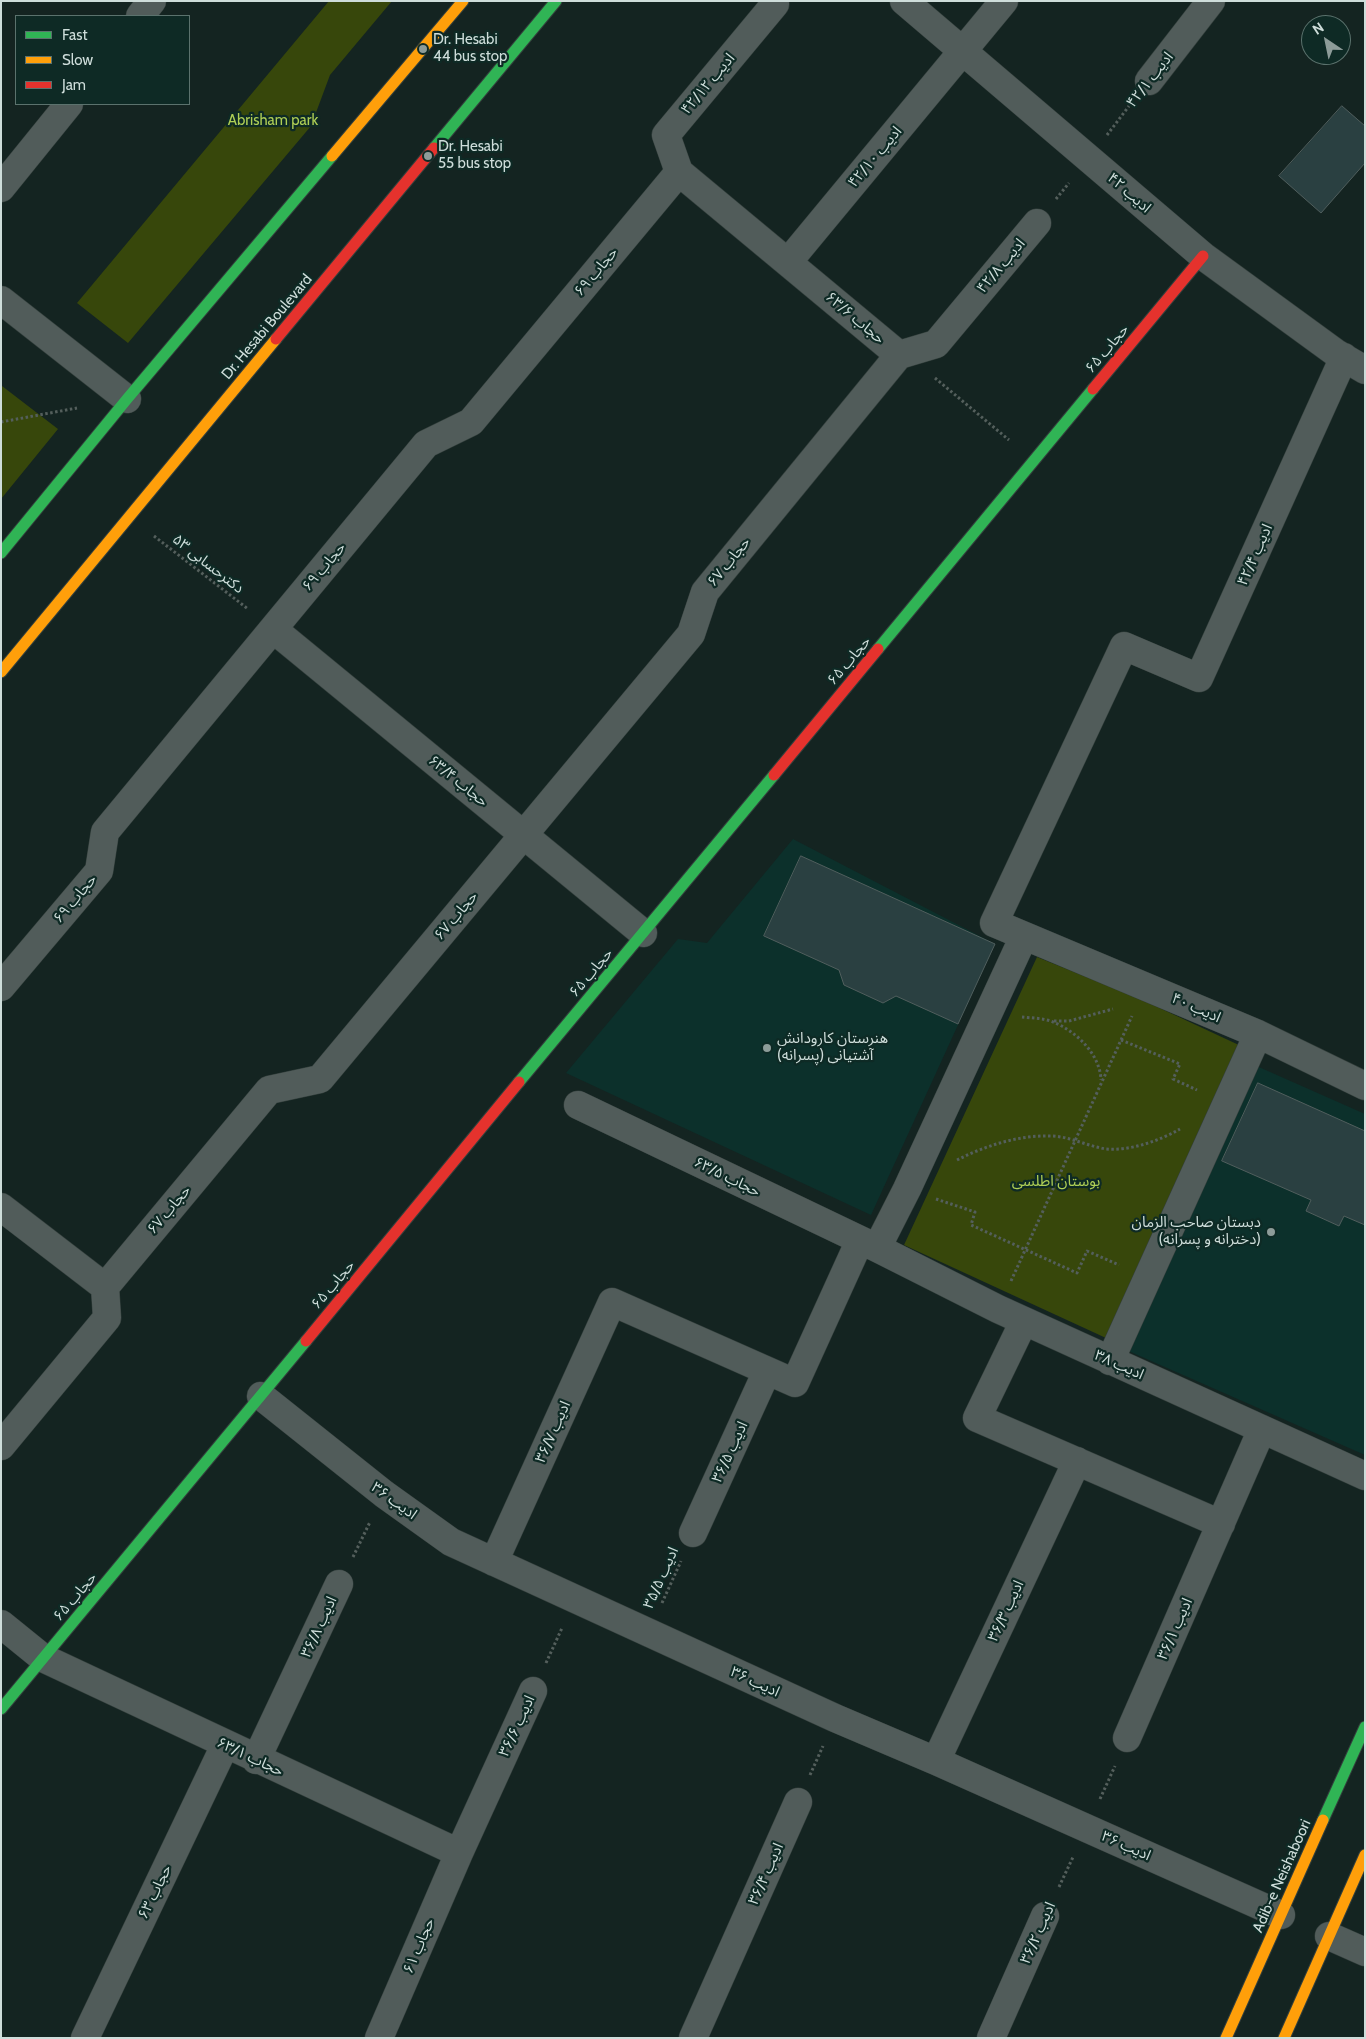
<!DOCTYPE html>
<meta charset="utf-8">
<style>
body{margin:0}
#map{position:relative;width:1366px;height:2039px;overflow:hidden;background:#142421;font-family:Cabin,sans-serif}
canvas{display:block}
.frame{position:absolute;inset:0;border:2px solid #ceddda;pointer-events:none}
.legend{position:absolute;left:15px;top:15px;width:175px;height:90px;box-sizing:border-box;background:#0e2a25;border:1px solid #5b726d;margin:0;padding:6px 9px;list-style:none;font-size:15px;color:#ceddda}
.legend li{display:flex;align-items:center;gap:10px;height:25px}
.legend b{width:25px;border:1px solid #5b726d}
.north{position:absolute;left:1301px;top:15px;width:50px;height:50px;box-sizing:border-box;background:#0e2a25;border:1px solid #5b726d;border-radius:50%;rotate:326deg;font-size:14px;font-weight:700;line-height:20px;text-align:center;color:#ceddda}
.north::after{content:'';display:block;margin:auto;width:18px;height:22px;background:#8d9c99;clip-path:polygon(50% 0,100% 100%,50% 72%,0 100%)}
</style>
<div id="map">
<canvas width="1366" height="2039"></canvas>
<div class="frame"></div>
<ul class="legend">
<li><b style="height:6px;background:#30b455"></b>Fast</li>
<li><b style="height:6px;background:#ff9f0a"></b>Slow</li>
<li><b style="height:6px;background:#e5322d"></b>Jam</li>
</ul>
<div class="north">N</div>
</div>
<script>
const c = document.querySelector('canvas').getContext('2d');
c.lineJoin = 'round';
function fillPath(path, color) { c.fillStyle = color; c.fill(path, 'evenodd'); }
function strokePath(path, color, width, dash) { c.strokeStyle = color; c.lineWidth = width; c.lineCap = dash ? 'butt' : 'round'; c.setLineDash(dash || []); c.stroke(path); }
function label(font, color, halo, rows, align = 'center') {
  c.font = font + ' Cabin,"Noto Sans Arabic",sans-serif'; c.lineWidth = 4.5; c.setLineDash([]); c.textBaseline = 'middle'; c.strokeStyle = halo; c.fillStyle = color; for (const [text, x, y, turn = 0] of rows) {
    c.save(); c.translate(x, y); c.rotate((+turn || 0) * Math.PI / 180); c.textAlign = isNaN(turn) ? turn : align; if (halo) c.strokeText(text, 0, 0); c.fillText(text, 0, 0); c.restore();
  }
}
const built = new Path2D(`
 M 793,839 L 995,944 L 871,1215 L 566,1073 L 678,939 L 707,943 Z
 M 1252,1064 L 1365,1114 L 1365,1455 L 1124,1349 Z`);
const green = new Path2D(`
 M 329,1 L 392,1 L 330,75 L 311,126 L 128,343 L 77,303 Z
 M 2,386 L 58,429 L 1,499 L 1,387 Z
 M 1037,957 L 1136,997 L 1241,1046 L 1106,1338 L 904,1245 Z`);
const building = new Path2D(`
 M 1342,106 L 1365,126 L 1365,163 L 1321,213 L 1279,176 Z
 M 801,856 L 995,944 L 958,1024 L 896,996 L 883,1003 L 844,985 L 839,970 L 764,936 Z
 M 1258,1083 L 1365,1131 L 1365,1225 L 1344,1216 L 1339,1226 L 1306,1211 L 1311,1200 L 1222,1161 Z`);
const path = new Path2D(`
 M 1107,135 L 1129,106
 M 1056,199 L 1069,183
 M 935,378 L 1009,440
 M 1,422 L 77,408
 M 154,536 L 248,609
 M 1022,1017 C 1031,1018 1044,1018 1053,1022 C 1076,1031 1100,1054 1101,1080
 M 1054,1021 L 1069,1021 L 1113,1009
 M 1121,1040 L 1180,1064 L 1173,1079 L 1197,1090
 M 957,1160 C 985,1146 1018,1135 1050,1136 C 1069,1136 1087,1146 1106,1149 C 1130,1151 1159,1141 1180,1129
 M 936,1199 L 975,1212 L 971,1225 L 1077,1273 L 1087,1251 L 1119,1265
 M 1011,1281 L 1132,1016
 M 353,1557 L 370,1522
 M 662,1603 L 681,1561
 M 546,1663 L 562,1628
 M 810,1775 L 823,1746
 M 1100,1799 L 1115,1766
 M 1059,1887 L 1073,1857`);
const street = new Path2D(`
 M 904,1 L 1203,256 L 1336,353 L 1365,370
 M 140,16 L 152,1
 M 1149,81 L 1211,1
 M 679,172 L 899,355
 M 679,172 L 666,135 L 775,4
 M 1,188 L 69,104
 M 788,262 L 1004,1
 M 1,300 L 127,399
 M 899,355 L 936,344 L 1037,223
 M 1344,357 L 1199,678 L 1124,646 L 994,923 L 1258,1034 L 1365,1086
 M 273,629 L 643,933
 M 1,987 L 99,871 L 105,832 L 426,444 L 471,422 L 679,172
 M 578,1105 L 877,1248 L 998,1309 L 1365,1476
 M 1,1207 L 105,1287
 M 877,1248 L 907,1189 L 1024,936
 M 1024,1321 L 977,1418 L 1221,1524
 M 1110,1361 L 1258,1034
 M 261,1396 L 384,1494 L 451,1542 L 835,1718 L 936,1761 L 1281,1915
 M 1,1446 L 107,1318 L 105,1287 L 269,1090 L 320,1079 L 691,634 L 705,592 L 899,355
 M 693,1533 L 767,1371
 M 494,1562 L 612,1302 L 795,1383 L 860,1240
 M 1,1624 L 43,1658 L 459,1853
 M 1127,1738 L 1262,1429
 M 256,1760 L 339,1584
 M 936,1761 L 1077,1461
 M 1329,1936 L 1365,1952
 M 85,2038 L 225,1745
 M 379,2038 L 459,1853 L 533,1691
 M 693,2038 L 798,1802
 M 991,2038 L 1045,1916`);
const fast = new Path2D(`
 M 434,148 L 556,1
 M 1,553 L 127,399 L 332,156
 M 878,649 L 1093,389
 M 519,1082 L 774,775
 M 1,1709 L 306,1341
 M 1323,1820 L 1365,1727`);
const slow = new Path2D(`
 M 332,156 L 463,1
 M 1,672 L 276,339
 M 1226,2038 L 1323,1820
 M 1284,2038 L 1365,1855`);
const jam = new Path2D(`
 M 276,339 L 434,148
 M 1093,389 L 1203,256
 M 774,775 L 878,649
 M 306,1341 L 519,1082`);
const markers = [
 [423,49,5,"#8d9c99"],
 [428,156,5,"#8d9c99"],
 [767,1048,5,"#8d9c99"],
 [1271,1232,5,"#8d9c99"]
];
const poiNames = [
 ["Dr. Hesabi",433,40],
 ["44 bus stop",433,57],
 ["Dr. Hesabi",438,147],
 ["55 bus stop",438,164],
 ["هنرستان کارودانش",777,1039],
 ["آشتیانی (پسرانه)",777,1056],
 ["دبستان صاحب الزمان",1261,1223,"right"],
 ["(دخترانه و پسرانه)",1261,1240,"right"]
];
const streetNames = [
 ["ادیب ۴۲/۱",1150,80,-52],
 ["ادیب ۴۲/۱۲",708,84,-50],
 ["ادیب ۴۲/۱۰",875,157,-50],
 ["ادیب ۴۲",1129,193,41],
 ["ادیب ۴۲/۸",1001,266,-50],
 ["حجاب ۶۹",596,272,-50],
 ["حجاب ۶۳/۶",855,318,40],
 ["Dr. Hesabi Boulevard",267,327,-50],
 ["حجاب ۶۵",1107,349,-50],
 ["ادیب ۴۲/۴",1255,555,-66],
 ["حجاب ۶۷",729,562,-51],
 ["دکترحسابی ۵۳",208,564,38],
 ["حجاب ۶۹",324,567,-50],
 ["حجاب ۶۵",849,661,-50],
 ["حجاب ۶۳/۴",458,781,39],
 ["حجاب ۶۹",75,899,-50],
 ["حجاب ۶۷",456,916,-50],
 ["حجاب ۶۵",591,973,-50],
 ["ادیب ۴۰",1196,1008,24],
 ["حجاب ۶۳/۵",727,1177,26],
 ["حجاب ۶۷",169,1210,-50],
 ["حجاب ۶۵",333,1285,-50],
 ["ادیب ۳۸",1119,1365,24],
 ["ادیب ۳۶/۷",553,1432,-66],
 ["ادیب ۳۶/۵",730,1452,-65],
 ["ادیب ۳۶",394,1501,36],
 ["ادیب ۳۵/۵",661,1578,-66],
 ["حجاب ۶۵",75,1597,-50],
 ["ادیب ۳۶/۳",1006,1611,-65],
 ["ادیب ۳۶/۸",319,1627,-65],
 ["ادیب ۳۶/۱",1175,1629,-66],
 ["ادیب ۳۶",755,1682,25],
 ["ادیب ۳۶/۶",517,1726,-65],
 ["حجاب ۶۳/۱",250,1757,25],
 ["ادیب ۳۶",1126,1846,24],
 ["ادیب ۳۶/۴",766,1874,-66],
 ["Adib-e Neishaboori",1282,1876,-66],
 ["حجاب ۶۳",155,1892,-64],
 ["ادیب ۳۶/۲",1038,1933,-66],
 ["حجاب ۶۱",419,1946,-67]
];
const parkNames = [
 ["Abrisham park",273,121],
 ["بوستان اطلسی",1056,1182]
];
fillPath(built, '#0c302b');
fillPath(green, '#37470b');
fillPath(building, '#2a4041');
strokePath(building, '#505e5d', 1);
strokePath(street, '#333f3c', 29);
strokePath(fast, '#333f3c', 13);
strokePath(slow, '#333f3c', 13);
strokePath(jam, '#333f3c', 13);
strokePath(path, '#545f5c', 3, [2.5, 2.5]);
strokePath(street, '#515c5a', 28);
strokePath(fast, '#30b455', 11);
strokePath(slow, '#ff9f0a', 11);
strokePath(jam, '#e5322d', 11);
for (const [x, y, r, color] of markers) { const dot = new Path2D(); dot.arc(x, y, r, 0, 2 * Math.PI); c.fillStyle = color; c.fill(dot); strokePath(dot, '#0e2a25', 2); }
label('15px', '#ceddda', '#0e2a25', poiNames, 'left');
label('15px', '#ceddda', '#0e2a25', streetNames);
label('15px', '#afcf55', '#0e2a25', parkNames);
</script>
